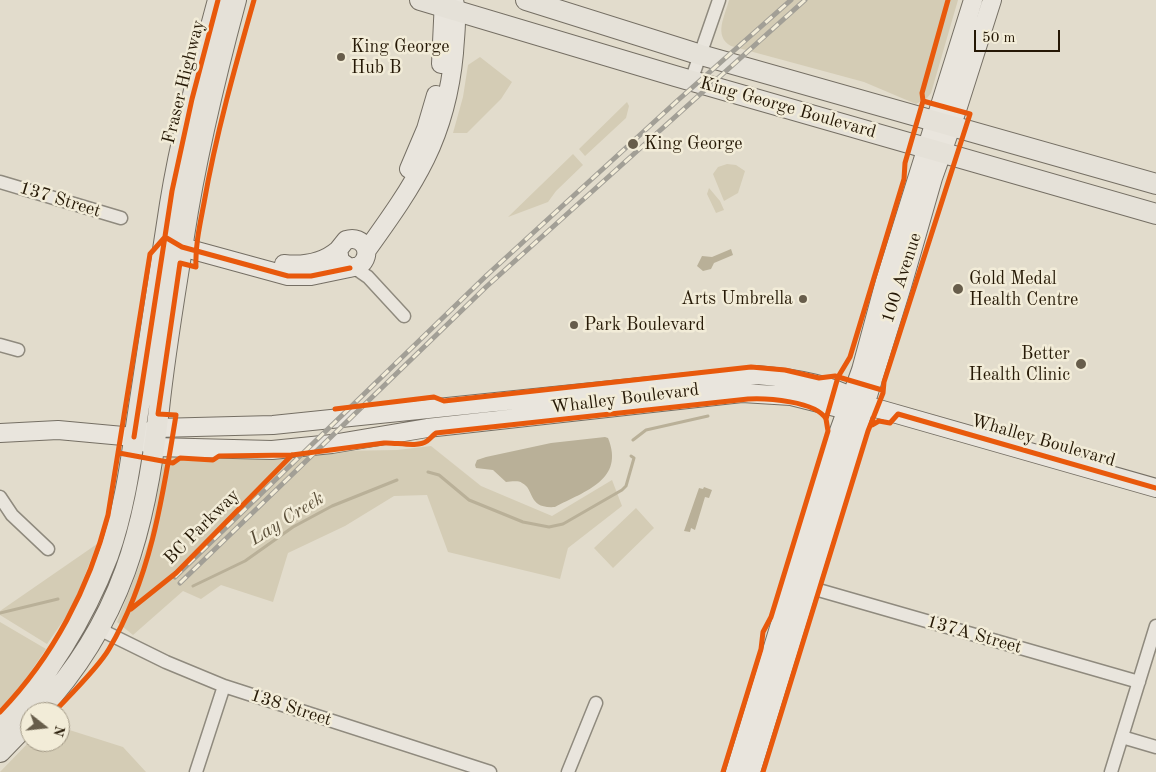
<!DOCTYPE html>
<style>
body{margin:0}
#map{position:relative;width:1156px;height:772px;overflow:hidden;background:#e2dccc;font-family:"Old Standard TT",serif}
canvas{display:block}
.north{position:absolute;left:20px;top:702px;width:50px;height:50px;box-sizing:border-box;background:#f2ecd8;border:1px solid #a09784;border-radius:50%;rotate:106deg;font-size:14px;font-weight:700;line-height:20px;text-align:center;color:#251805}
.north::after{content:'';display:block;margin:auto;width:18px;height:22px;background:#675d4b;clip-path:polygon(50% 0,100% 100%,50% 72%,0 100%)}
.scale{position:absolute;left:974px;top:30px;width:86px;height:22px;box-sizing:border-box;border:2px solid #251805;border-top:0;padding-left:6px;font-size:15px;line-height:18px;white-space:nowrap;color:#251805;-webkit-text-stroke:4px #f2ecd8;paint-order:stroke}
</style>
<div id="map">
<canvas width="1156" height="772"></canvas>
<div class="north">N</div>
<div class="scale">50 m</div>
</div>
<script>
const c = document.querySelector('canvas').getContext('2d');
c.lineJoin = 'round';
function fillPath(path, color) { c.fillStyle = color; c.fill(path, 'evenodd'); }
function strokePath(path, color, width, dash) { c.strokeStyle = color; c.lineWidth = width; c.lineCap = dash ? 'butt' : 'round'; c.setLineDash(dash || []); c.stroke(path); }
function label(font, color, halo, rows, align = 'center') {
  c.font = font + ' "Old Standard TT",serif'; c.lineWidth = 5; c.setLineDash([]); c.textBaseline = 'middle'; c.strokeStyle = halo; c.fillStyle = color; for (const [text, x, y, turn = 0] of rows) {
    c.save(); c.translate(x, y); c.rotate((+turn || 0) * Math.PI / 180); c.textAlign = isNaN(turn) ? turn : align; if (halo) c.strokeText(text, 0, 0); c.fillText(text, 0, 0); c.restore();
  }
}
const green = new Path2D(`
 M 729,0 L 958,0 L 931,93 L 927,98 L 916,104 L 864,82 L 731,46 C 713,36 725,16 729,0 Z
 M 480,57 L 512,82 L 501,99 L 467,133 L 453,133 L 463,97 L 468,65 Z
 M 627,102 L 629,106 L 626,118 L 585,156 L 579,149 Z
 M 573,154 L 583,165 L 556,191 L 548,202 L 508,217 Z
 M 727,164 L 736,165 L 745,171 L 738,193 L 724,201 L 713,174 L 718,167 Z
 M 709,188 L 720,201 L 724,210 L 716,213 L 707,194 Z
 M 431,446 L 481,486 L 552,516 L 612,480 L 622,506 L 568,548 L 560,579 L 448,552 L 427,495 L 394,496 L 345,526 L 288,553 L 273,602 L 221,585 L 201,599 L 183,591 L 133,635 L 117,622 L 149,541 L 165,454 L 397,450 Z
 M 636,508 L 654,528 L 613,568 L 594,548 Z
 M 97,544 L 72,608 L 47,644 L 0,615 L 0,611 Z
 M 0,622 L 46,649 L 0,717 Z
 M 60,727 L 123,747 L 146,772 L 0,772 L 30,741 L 60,742 Z`);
const water = new Path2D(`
 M 731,249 L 733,255 L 714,263 L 711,269 L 703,271 L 697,266 L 702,256 L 712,257 Z
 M 605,437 L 608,438 C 625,480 585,491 555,507 C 527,509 535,489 522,483 C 518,480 510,482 506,482 L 493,470 L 476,468 L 475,465 L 477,460 L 486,457 L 551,443 Z
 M 704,487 L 712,490 L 709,498 L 705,497 L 695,530 L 691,528 L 690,532 L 684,531 L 699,488 L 703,489 Z`);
const stream = new Path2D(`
 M 633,440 L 646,430 L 708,416
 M 428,472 L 439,475 L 469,500 L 523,522 L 549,527 L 563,524 L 622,490 L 626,486 L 634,458 L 631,456
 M 193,586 L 245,561 L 293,527 L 332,506 L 397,480
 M 0,613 L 58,599`);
const street = new Path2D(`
 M 691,81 L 719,0
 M 0,182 L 121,218
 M 355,268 L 368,277 L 404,316
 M 0,345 L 18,350
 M 0,497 L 12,515 L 48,549
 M 808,587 L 1139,682
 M 99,629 L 166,662 L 224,686 L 490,772
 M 1122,737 L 1156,747
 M 196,772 L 224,686
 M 568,772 L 596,703
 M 1111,772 L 1156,626`);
const secondary = new Path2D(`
 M 441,64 L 444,0
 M 409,169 L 426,129 L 436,95
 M 170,240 L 182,247 L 288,276 L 311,276 L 359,266 C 374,255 364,234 346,240 L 338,250 L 340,261 L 350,268
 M 367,250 C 415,183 446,139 454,53 C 455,35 458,18 454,0
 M 284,264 C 304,266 323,263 338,250
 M 0,433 L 58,430 L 134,437 L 155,447 L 272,450 L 332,444 L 427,428 L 742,393 L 791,396 L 847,410 L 865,405
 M 145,433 L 157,428 L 273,425 L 757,375 C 792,378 836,384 865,405 L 1156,488
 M 735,772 L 839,431 L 861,370 L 885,281 L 973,0
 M 751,772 L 902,286 L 933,178 L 957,110 L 992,0`);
const primary = new Path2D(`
 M 420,0 L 675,76 L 1156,214
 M 526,0 L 701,55 L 1156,184
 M 38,712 C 122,622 146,527 159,409 C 165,351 175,294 184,236 C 196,156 215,78 236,0
 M 0,729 C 47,678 83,621 108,556 C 126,506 132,452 140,400 C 150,335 160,269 170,204 C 181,135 200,67 218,0
 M 0,752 L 30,721`);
const rail = new Path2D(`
 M 175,577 L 487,275 L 677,101 L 791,0
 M 180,583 L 486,287 L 805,0`);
const cycleway = new Path2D(`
 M 165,237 L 182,247 L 288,276 L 311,276 L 350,268
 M 335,409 L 434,397 L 444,401 L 751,367 L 785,370 L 819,378 L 835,376 L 882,390
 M 872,425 L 879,421 L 890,423 L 898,414 L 1156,488
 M 134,437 L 172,191 L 192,99 L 218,0
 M 119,453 L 173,463 L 180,458 L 213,460 L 219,456 L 292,455 L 384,443 C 395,442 418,448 427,441 C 431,438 432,436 436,433 L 748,399 C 766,398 816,401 826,419
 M 131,609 L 176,573 L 292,455
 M 0,712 C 53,657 89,588 108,515 L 150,254 L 165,237
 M 54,712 C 70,695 98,668 109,649 C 151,577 163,496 176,415 L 158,414 L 180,263 L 196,267 C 195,246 200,224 204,203 C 216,134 235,67 254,0
 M 723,772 L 761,649 L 763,632 L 771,617 L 828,431 L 826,419 L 838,377 L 850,357 L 904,179 L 905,163 L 923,101 L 922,93 L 948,0
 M 763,772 L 868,431 L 883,393 L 884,382 L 970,114 L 923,101`);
const markers = [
 [341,57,5,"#675d4b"],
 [633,144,6,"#675d4b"],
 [958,289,6,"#675d4b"],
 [803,299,5,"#675d4b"],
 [574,325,5,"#675d4b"],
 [1081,364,6,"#675d4b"]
];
const poiNames = [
 ["King George",351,47],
 ["Hub B",351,68],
 ["King George",644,144],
 ["Gold Medal",969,279],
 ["Health Centre",969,300],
 ["Arts Umbrella",793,299,"right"],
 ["Park Boulevard",584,325],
 ["Better",1070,354,"right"],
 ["Health Clinic",1070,375,"right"]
];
const streetNames = [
 ["Fraser Highway",184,82,-76],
 ["King George Boulevard",788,108,16],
 ["137 Street",60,200,17],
 ["100 Avenue",902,278,-72],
 ["Whalley Boulevard",625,399,-7],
 ["Whalley Boulevard",1043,441,16],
 ["BC Parkway",202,527,-45],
 ["137A Street",974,635,16],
 ["138 Street",291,708,18]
];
const waterNames = [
 ["Lay Creek",287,519,-32]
];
fillPath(green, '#d4ccb5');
fillPath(water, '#b9b098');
strokePath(stream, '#b9b098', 3);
strokePath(street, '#8f8a7e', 15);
strokePath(secondary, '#756f64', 20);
strokePath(primary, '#756f64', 22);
strokePath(street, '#e9e5dd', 12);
strokePath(secondary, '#e9e5dd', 18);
strokePath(primary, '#e5e1d8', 20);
strokePath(rail, '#a29f96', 5);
strokePath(rail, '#f2ecd8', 3, [9]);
strokePath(cycleway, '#e8590c', 5);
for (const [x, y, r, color] of markers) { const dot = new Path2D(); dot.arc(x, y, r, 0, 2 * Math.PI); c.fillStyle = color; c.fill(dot); strokePath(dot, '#f2ecd8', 2); }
label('18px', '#251805', '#f2ecd8', poiNames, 'left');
label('18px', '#251805', '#f2ecd8', streetNames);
label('italic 19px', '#594d37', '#f2ecd8', waterNames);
</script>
